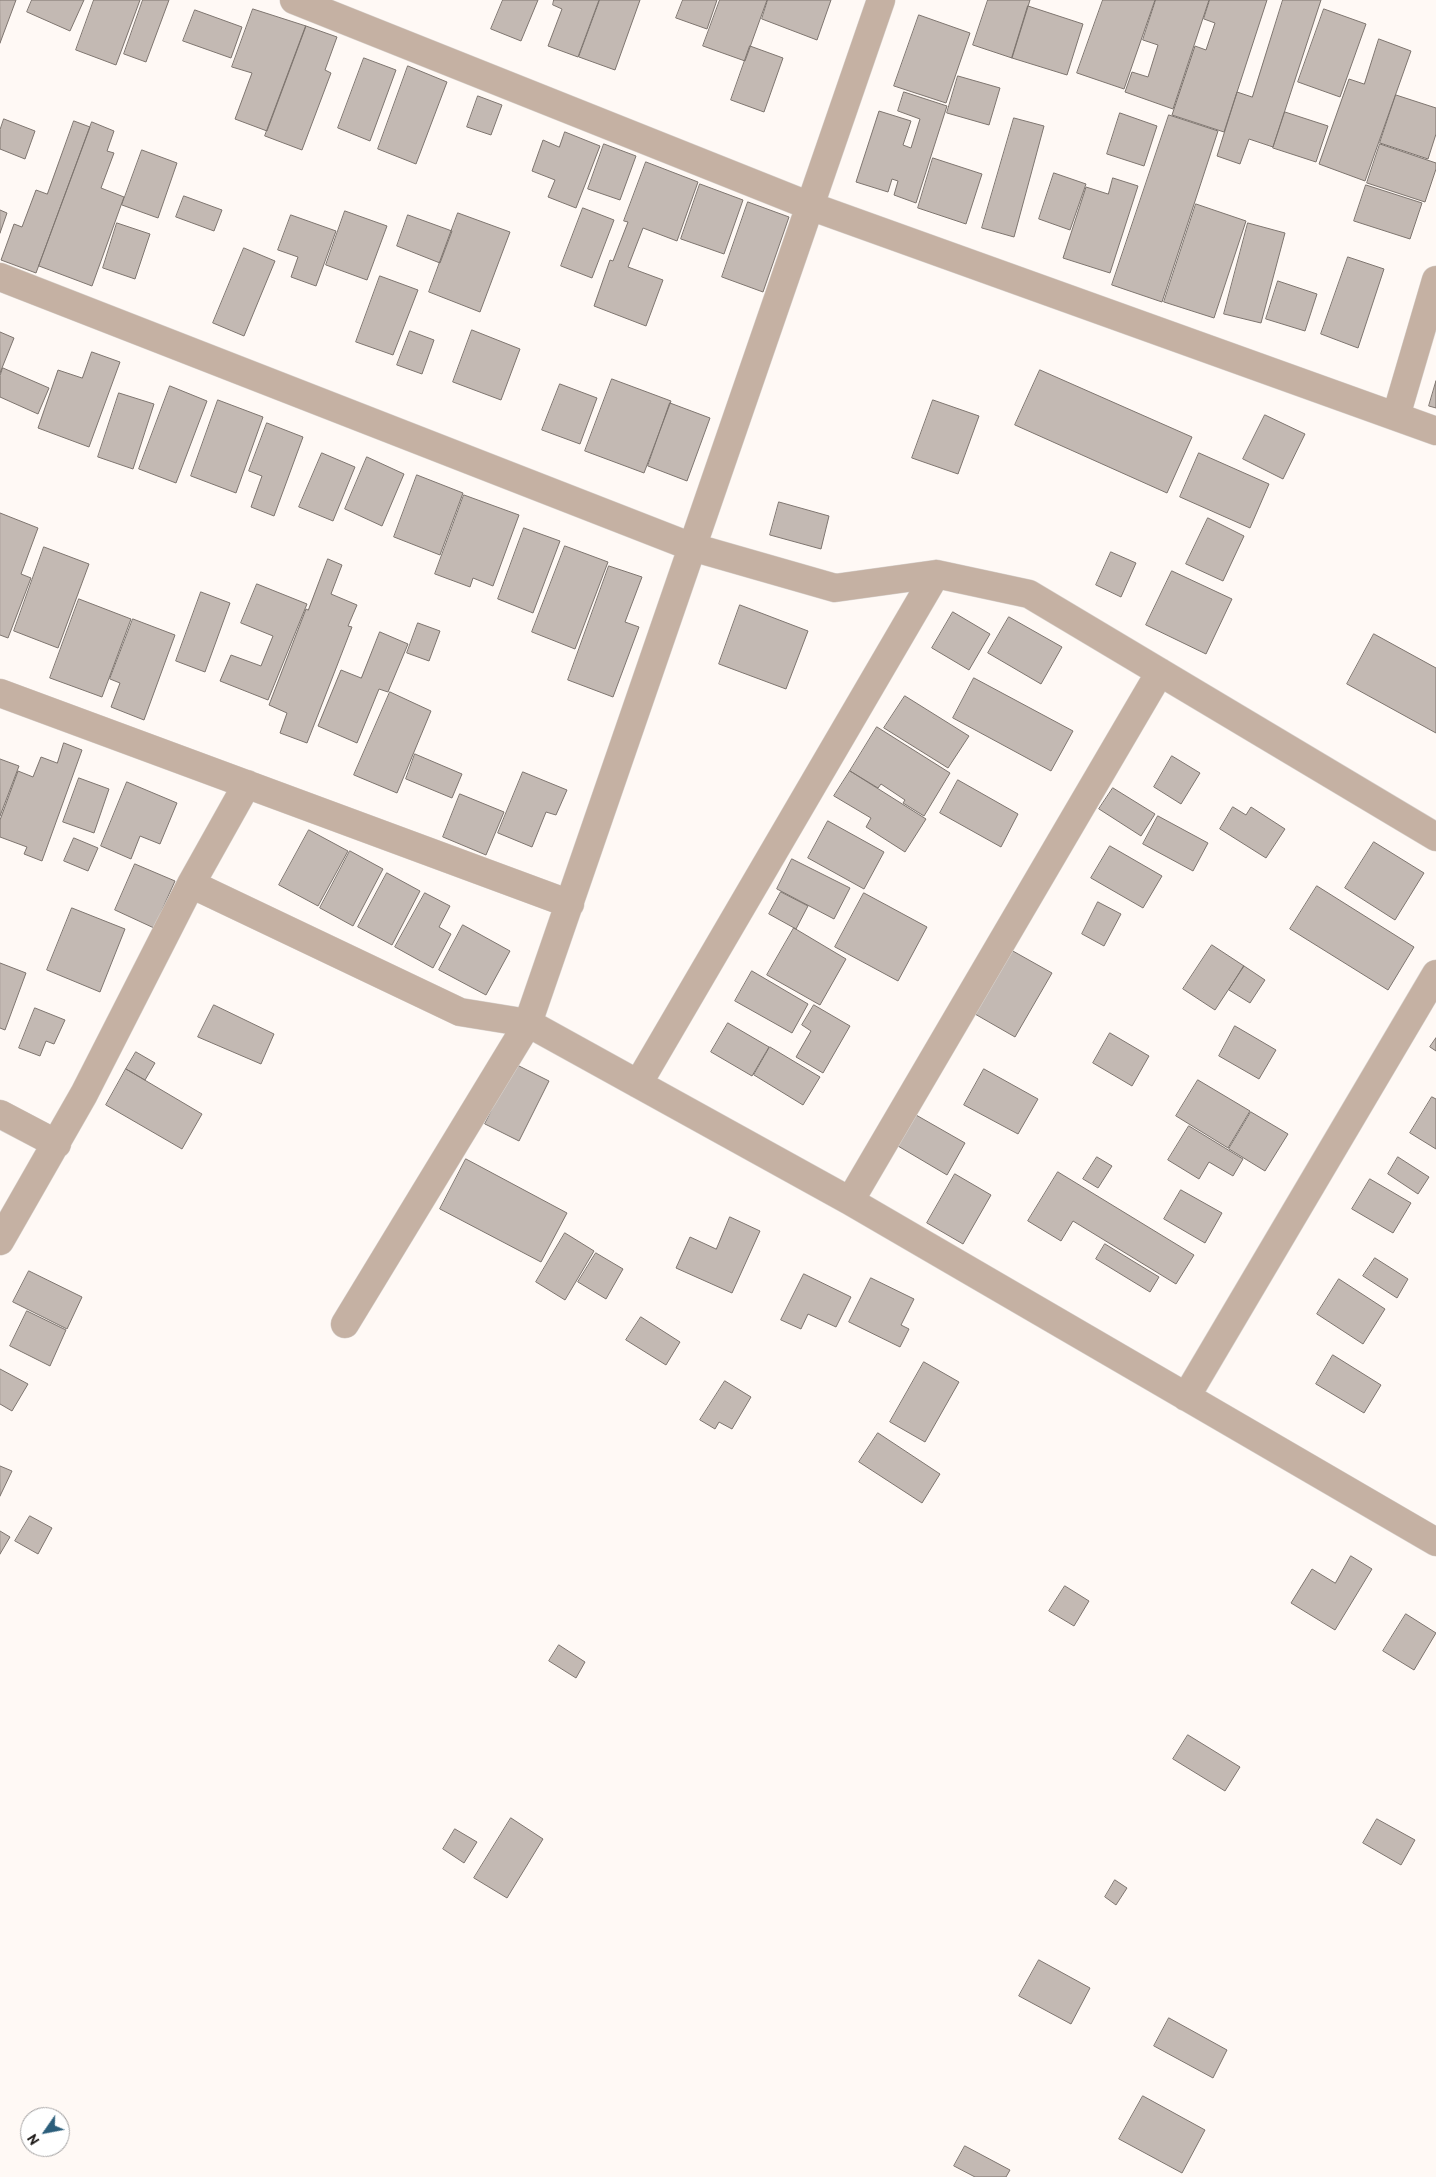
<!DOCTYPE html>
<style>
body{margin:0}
#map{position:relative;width:1436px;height:2177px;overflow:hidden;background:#fff9f5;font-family:"PT Sans",sans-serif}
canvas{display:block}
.north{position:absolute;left:20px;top:2107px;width:50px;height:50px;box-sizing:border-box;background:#fff;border:1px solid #a19f9f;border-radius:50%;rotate:237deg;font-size:14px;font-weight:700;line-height:20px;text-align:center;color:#14100e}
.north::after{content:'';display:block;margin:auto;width:18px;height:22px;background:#2b5e7b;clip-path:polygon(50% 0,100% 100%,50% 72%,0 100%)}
</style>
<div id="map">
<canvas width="1436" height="2177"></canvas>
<div class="north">N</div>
</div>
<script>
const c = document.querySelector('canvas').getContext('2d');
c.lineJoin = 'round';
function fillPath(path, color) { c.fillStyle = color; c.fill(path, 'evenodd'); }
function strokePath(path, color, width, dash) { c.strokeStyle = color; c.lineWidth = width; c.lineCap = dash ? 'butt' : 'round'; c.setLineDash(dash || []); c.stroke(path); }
const building = new Path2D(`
 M 0,0 L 16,0 L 0,43 Z
 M 32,0 L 84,0 L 70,31 L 27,12 Z
 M 94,0 L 140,0 L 116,65 L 76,50 Z
 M 143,0 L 169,0 L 146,62 L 124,54 Z
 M 503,0 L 538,0 L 521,41 L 491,29 Z
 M 554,0 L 599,0 L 578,57 L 548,46 L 562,9 L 553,5 Z
 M 600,0 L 640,0 L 615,70 L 579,57 Z
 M 683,0 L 717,0 L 707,29 L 676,18 Z
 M 720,0 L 767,0 L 745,61 L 703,46 Z
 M 768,0 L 831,0 L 817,40 L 762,19 Z
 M 988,0 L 1030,0 L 1012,58 L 973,45 Z
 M 1103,0 L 1155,0 L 1124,89 L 1077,73 Z
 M 1156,0 L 1209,0 L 1173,109 L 1125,92 L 1132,72 L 1148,77 L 1158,45 L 1143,40 Z
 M 1210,0 L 1267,0 L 1224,132 L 1172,115 L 1195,46 L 1206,50 L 1215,23 L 1204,19 Z
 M 1283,0 L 1321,0 L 1273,147 L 1249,139 L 1240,164 L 1217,156 L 1237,92 L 1252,97 Z
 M 1028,6 L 1083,24 L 1067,75 L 1012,58 Z
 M 253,9 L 306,26 L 267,131 L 235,119 L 252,73 L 232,67 Z
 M 1324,9 L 1366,24 L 1340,97 L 1298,82 Z
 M 195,10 L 242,27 L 231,58 L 183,41 Z
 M 919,15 L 970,33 L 946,103 L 894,86 Z
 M 306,26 L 337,37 L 325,70 L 331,73 L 302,150 L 265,136 Z
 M 1379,39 L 1411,51 L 1365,181 L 1319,164 L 1349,79 L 1364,84 Z
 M 750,46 L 783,58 L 764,112 L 731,100 Z
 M 364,58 L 396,70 L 370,141 L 338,128 Z
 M 408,66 L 447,82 L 416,164 L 378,149 Z
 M 958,76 L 1000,88 L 989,125 L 947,113 Z
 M 904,92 L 947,106 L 916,203 L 894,195 L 898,181 L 892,179 L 888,192 L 856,182 L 879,111 L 911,121 L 903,145 L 911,148 L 920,119 L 898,111 Z
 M 1396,95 L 1436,108 L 1436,134 L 1428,159 L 1380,143 Z
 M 478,96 L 502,105 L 491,135 L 467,127 Z
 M 1285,112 L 1328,126 L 1316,162 L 1273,148 Z
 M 1120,113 L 1157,126 L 1144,166 L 1107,154 Z
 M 1169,115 L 1218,131 L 1162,302 L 1112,285 Z
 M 1014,118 L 1044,126 L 1014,237 L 982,228 Z
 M 4,119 L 35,131 L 25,159 L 0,149 L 0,130 Z
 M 74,121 L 90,127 L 36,273 L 1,260 L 14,224 L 22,227 L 36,190 L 47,194 Z
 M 92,122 L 114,131 L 107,151 L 114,153 L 101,188 L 124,197 L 92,286 L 39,266 Z
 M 565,132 L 600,146 L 576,208 L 548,197 L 555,180 L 532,171 L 543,140 L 559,147 Z
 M 604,144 L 636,156 L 620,200 L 588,189 Z
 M 1380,144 L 1436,163 L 1436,169 L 1425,202 L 1367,183 Z
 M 142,150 L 177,163 L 158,218 L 122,205 Z
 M 933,158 L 982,174 L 966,224 L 918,208 Z
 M 646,162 L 698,182 L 677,241 L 643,228 L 628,267 L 663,280 L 646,326 L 594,306 L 610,260 L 613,261 L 628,222 L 624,221 Z
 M 1054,173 L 1086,184 L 1070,230 L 1039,219 Z
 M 1113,178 L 1138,186 L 1110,273 L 1063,258 L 1086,187 L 1108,194 Z
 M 700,184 L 743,200 L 724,254 L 681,239 Z
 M 1366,185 L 1422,203 L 1410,239 L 1354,221 Z
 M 184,196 L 222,210 L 214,231 L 176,217 Z
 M 748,202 L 789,217 L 763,292 L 722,277 Z
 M 1196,204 L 1246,221 L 1214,318 L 1164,302 Z
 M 583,208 L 614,220 L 592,278 L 561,266 Z
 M 0,210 L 7,213 L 0,233 Z
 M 345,211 L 387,226 L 367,280 L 326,265 Z
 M 458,213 L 510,232 L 480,312 L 429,292 Z
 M 291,215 L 336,231 L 316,286 L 291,277 L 298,257 L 278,250 Z
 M 408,215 L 452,231 L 440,263 L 397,246 Z
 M 117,223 L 150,234 L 135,279 L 103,268 Z
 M 1248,223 L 1285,233 L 1261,323 L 1224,314 Z
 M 244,248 L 275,261 L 244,336 L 213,323 Z
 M 1348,257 L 1384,269 L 1358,348 L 1321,334 Z
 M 380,276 L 418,290 L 393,355 L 356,342 Z
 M 1278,281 L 1317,294 L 1305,331 L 1266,319 Z
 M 472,330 L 520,349 L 501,400 L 453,382 Z
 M 410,331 L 434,340 L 422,374 L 397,365 Z
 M 0,332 L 14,338 L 0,373 Z
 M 92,352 L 120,362 L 89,447 L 38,428 L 58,370 L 82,378 Z
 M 3,368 L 49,388 L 38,414 L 0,397 L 0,376 Z
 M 1040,370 L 1192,437 L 1167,493 L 1015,425 Z
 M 612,379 L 671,401 L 644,473 L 585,451 Z
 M 1436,381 L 1436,408 L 1429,406 Z
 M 560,384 L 597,398 L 580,444 L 542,430 Z
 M 170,386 L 207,401 L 176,483 L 139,469 Z
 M 119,393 L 154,404 L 133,469 L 98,457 Z
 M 218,400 L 263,417 L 236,493 L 191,476 Z
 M 933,400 L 979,416 L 958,474 L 912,458 Z
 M 670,403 L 710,418 L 687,481 L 648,466 Z
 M 1265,415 L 1305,434 L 1283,479 L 1243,459 Z
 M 267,423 L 303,437 L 274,516 L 251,507 L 262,476 L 249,471 Z
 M 322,453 L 355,467 L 333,521 L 299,507 Z
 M 1199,453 L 1269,484 L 1250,528 L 1180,497 Z
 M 367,457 L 404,474 L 382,526 L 345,509 Z
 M 417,475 L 463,493 L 440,555 L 394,537 Z
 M 464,495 L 519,515 L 493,586 L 473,578 L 470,587 L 435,574 Z
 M 779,502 L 829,516 L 821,549 L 770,535 Z
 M 0,513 L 38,528 L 21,574 L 31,578 L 8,638 L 0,635 Z
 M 1208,518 L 1244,536 L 1223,581 L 1186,564 Z
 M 524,528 L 560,541 L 533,613 L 498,599 Z
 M 565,546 L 608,562 L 575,649 L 532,632 Z
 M 44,547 L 89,564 L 58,648 L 14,631 Z
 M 1111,552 L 1136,563 L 1121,597 L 1096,585 Z
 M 328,559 L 342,565 L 331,594 L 357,605 L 348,626 L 352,627 L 307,743 L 280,733 L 287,713 L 269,705 L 306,609 L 308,610 Z
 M 609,566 L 642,577 L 625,622 L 639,627 L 613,697 L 568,680 Z
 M 1172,571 L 1232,599 L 1206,654 L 1146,625 Z
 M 257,584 L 307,604 L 268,700 L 220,681 L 231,655 L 261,666 L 273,636 L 241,623 Z
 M 201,592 L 230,603 L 205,672 L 176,661 Z
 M 79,599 L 131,619 L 102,697 L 50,678 Z
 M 740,605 L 808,631 L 786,689 L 719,664 Z
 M 953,612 L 990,634 L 969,670 L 932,648 Z
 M 1009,617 L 1062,647 L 1041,684 L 988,653 Z
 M 133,619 L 175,635 L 144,720 L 111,707 L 120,683 L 110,679 Z
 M 418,623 L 440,631 L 429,661 L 407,653 Z
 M 380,632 L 408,644 L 388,692 L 379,689 L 357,743 L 318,726 L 341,670 L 361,678 Z
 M 1374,634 L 1436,668 L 1436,733 L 1347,684 Z
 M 974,678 L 1073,731 L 1051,771 L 953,718 Z
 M 390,692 L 431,711 L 397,793 L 354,775 Z
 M 905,696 L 969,736 L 948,768 L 884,728 Z
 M 877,727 L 950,773 L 924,816 L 903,803 L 905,800 L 881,784 L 878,788 L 850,771 Z
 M 64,743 L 82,750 L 42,861 L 24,854 L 27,847 L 0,837 L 0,820 L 18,771 L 33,777 L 41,757 L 57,763 Z
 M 415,754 L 462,774 L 452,798 L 406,779 Z
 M 1172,756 L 1200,773 L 1181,804 L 1154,787 Z
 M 0,759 L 19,766 L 0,816 Z
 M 850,771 L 926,819 L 905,852 L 866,827 L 871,818 L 834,796 Z
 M 523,772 L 567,790 L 556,815 L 546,812 L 532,847 L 498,833 Z
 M 79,778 L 109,789 L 94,833 L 63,822 Z
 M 958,780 L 1018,814 L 1001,847 L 940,813 Z
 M 127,782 L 177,803 L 160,844 L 140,836 L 131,859 L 101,846 Z
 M 1113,788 L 1155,814 L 1141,836 L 1099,809 Z
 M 460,794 L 504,812 L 486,855 L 443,837 Z
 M 1233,807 L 1246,815 L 1251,807 L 1285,829 L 1266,858 L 1220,829 Z
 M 1158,816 L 1208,843 L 1193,871 L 1143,844 Z
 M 828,821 L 884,852 L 864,889 L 808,858 Z
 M 309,830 L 348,851 L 318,906 L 279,885 Z
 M 74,838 L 98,848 L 88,871 L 64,861 Z
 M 1374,842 L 1424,873 L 1395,920 L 1345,888 Z
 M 1110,846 L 1162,876 L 1143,908 L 1091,878 Z
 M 350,851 L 383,869 L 353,926 L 320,908 Z
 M 792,859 L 850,888 L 834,919 L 777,889 Z
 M 135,864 L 175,881 L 154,928 L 115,910 Z
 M 387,873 L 420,891 L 392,945 L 358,927 Z
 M 1317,886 L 1414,947 L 1388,990 L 1290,929 Z
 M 781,892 L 808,906 L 796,929 L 769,914 Z
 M 425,893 L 450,906 L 439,927 L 451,934 L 433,968 L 395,947 Z
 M 864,893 L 927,927 L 898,981 L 835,947 Z
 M 1098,902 L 1121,914 L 1104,946 L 1082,934 Z
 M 72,908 L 125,929 L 100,992 L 47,970 Z
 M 463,925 L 510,951 L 486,995 L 439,970 Z
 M 794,928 L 846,959 L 820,1005 L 767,975 Z
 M 1212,945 L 1244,966 L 1215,1010 L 1183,989 Z
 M 1011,950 L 1052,973 L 1015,1037 L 975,1014 Z
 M 0,963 L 26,973 L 5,1030 L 0,1028 Z
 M 1244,966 L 1265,980 L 1250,1003 L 1229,990 Z
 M 752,971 L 808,1004 L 792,1033 L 735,1001 Z
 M 214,1005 L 274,1034 L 261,1064 L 198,1037 Z
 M 814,1005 L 850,1026 L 823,1073 L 796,1057 L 811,1031 L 802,1025 Z
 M 35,1008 L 65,1020 L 54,1044 L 46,1041 L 40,1056 L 19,1048 Z
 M 728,1023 L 769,1047 L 752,1076 L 711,1052 Z
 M 1235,1026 L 1276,1050 L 1259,1079 L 1219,1056 Z
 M 1110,1033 L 1149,1056 L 1132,1086 L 1093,1063 Z
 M 1436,1038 L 1436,1051 L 1430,1047 Z
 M 770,1047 L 820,1077 L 803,1105 L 754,1075 Z
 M 136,1052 L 155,1063 L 145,1080 L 126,1069 Z
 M 515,1064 L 549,1081 L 519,1141 L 485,1124 Z
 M 126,1069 L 202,1114 L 182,1149 L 106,1105 Z
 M 984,1069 L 1038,1099 L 1018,1134 L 964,1105 Z
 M 1198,1080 L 1250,1111 L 1228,1148 L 1176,1116 Z
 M 1432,1097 L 1436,1099 L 1436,1149 L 1410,1133 Z
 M 1251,1112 L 1288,1134 L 1265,1171 L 1229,1149 Z
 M 916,1115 L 965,1143 L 947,1175 L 898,1146 Z
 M 1189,1126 L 1243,1159 L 1233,1176 L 1209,1162 L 1199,1179 L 1168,1160 Z
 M 1097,1157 L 1112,1166 L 1098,1188 L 1083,1179 Z
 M 1398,1157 L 1429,1177 L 1418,1194 L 1388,1174 Z
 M 466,1159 L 567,1213 L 541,1262 L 440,1209 Z
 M 1058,1172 L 1194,1255 L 1176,1284 L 1073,1221 L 1061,1241 L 1028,1221 Z
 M 955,1174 L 991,1195 L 963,1244 L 927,1223 Z
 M 1370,1179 L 1411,1203 L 1393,1233 L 1352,1209 Z
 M 1181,1190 L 1222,1213 L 1205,1243 L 1164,1219 Z
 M 730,1217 L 760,1231 L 732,1293 L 676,1268 L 690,1237 L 716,1249 Z
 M 565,1233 L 594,1251 L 565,1300 L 536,1282 Z
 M 1105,1244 L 1159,1277 L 1150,1292 L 1096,1259 Z
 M 596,1253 L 623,1269 L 606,1299 L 578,1282 Z
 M 1375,1258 L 1408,1279 L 1397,1298 L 1363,1276 Z
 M 29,1271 L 82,1297 L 67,1329 L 13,1302 Z
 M 804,1274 L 851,1297 L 836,1327 L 808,1314 L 801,1329 L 781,1320 Z
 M 871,1278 L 914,1299 L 901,1325 L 909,1329 L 900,1347 L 849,1322 Z
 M 1339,1279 L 1385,1309 L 1363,1344 L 1317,1314 Z
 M 27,1311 L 66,1330 L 50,1366 L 10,1346 Z
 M 641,1317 L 680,1342 L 666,1365 L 626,1340 Z
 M 1333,1355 L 1381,1385 L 1364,1413 L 1316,1384 Z
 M 924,1362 L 959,1382 L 925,1442 L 890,1422 Z
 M 0,1369 L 28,1384 L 12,1411 L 0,1404 Z
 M 725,1381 L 751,1397 L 732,1429 L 719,1422 L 715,1429 L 700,1420 Z
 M 878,1433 L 940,1474 L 922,1503 L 859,1462 Z
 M 0,1466 L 12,1471 L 0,1496 Z
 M 30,1516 L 52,1528 L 38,1554 L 15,1541 Z
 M 0,1531 L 10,1537 L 0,1554 Z
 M 1351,1556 L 1372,1569 L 1335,1630 L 1291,1603 L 1312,1569 L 1335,1583 Z
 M 1065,1586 L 1089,1601 L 1074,1626 L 1049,1611 Z
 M 1406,1614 L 1436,1633 L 1414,1670 L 1383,1651 Z
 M 559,1645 L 585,1662 L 576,1678 L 549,1661 Z
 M 1188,1735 L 1240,1767 L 1225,1791 L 1173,1759 Z
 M 511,1818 L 543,1839 L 507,1898 L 474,1878 Z
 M 1377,1819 L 1415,1840 L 1401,1865 L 1363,1843 Z
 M 455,1829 L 477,1842 L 464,1863 L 443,1849 Z
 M 1115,1880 L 1127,1888 L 1116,1905 L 1105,1897 Z
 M 1039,1960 L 1090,1988 L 1071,2024 L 1019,1996 Z
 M 1169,2018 L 1227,2050 L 1213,2078 L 1154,2046 Z
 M 1143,2096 L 1205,2130 L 1182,2173 L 1119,2139 Z
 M 965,2146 L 1010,2170 L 1006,2177 L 975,2177 L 954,2166 Z`);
const minor = new Path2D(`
 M 294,0 L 810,206 L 1436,431
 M 0,277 L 692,547 L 835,588 L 936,574 L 1029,594 L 1436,837
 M 1396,416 L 1436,280
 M 0,693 L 570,904
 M 191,884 L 460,1012 L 528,1023 L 850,1201 L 1436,1542
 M 638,1084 L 936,574
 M 0,1114 L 57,1144
 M 850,1201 L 1160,672
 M 0,1241 L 84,1094 L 191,884 L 247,784
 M 345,1324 L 528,1023 L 881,0
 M 1186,1397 L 1436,974`);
fillPath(building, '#c3b9b3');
strokePath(building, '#7e756f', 1);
strokePath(minor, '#d9d4d0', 29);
strokePath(minor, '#c5b1a3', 28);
</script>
